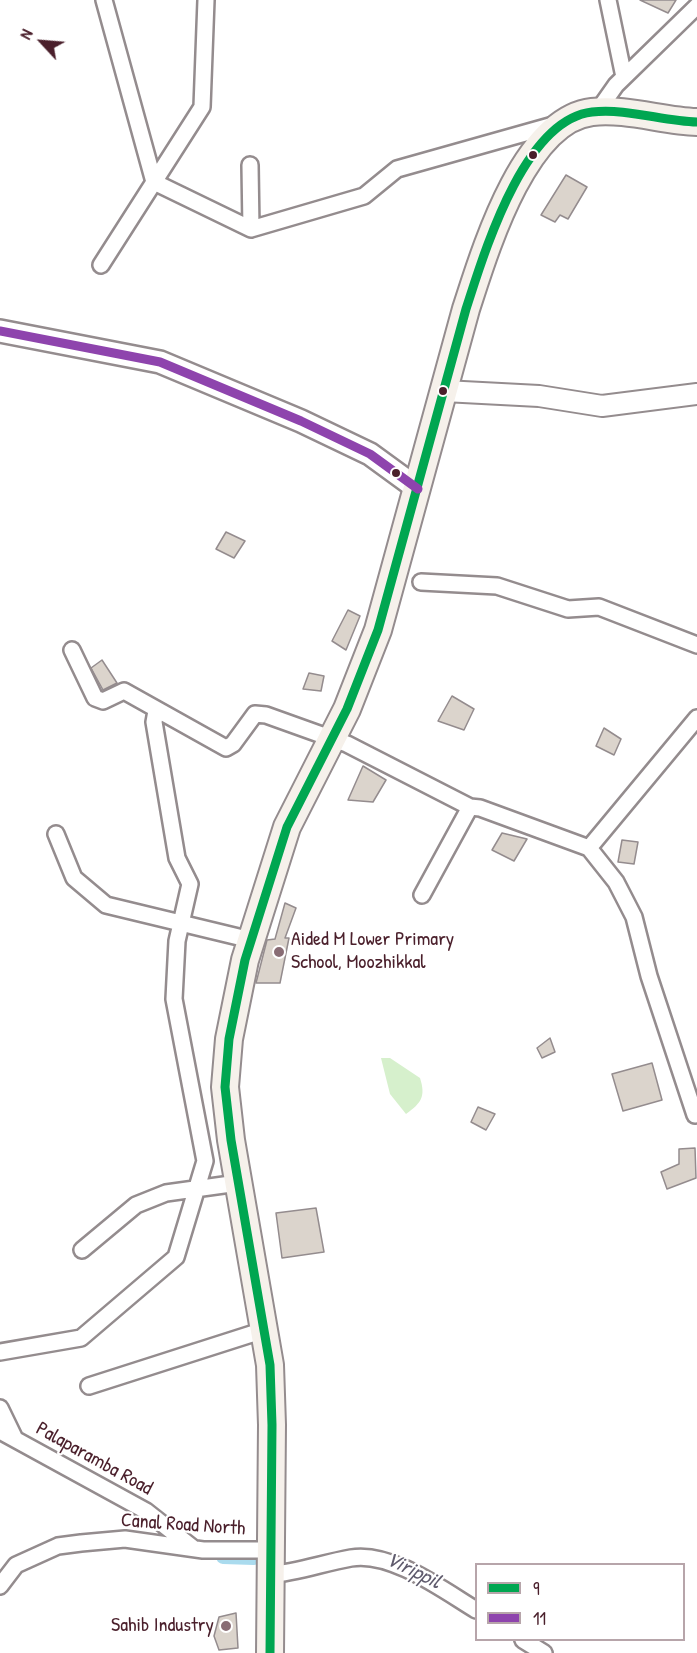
<!DOCTYPE html>
<style>
body{margin:0}
#map{position:relative;width:697px;height:1653px;overflow:hidden;background:#fff;font-family:"Patrick Hand",sans-serif}
canvas{display:block}
.legend{position:absolute;left:475px;top:1563px;width:210px;height:78px;box-sizing:border-box;background:#fff;border:2px solid #b7a5aa;margin:0;padding:8px 10px;list-style:none;font-size:18px;color:#4a1f2b}
.legend li{display:flex;align-items:center;gap:12px;height:30px}
.legend b{width:30px;border:2px solid #b7a5aa}
.north{position:absolute;left:12px;top:12px;width:60px;height:60px;-webkit-text-stroke:4px #fff;paint-order:stroke;rotate:296deg;font-size:16px;font-weight:700;line-height:24px;text-align:center;color:#4a1f2b}
.north::after{content:'';display:block;margin:auto;width:21px;height:27px;background:#4a1f2b;clip-path:polygon(50% 0,100% 100%,50% 72%,0 100%)}
</style>
<div id="map">
<canvas width="697" height="1653"></canvas>
<ul class="legend">
<li><b style="height:8px;background:#00a651"></b>9</li>
<li><b style="height:8px;background:#8e44ad"></b>11</li>
</ul>
<div class="north">N</div>
</div>
<script>
const c = document.querySelector('canvas').getContext('2d');
c.lineJoin = 'round';
function fillPath(path, color) { c.fillStyle = color; c.fill(path, 'evenodd'); }
function strokePath(path, color, width, dash) { c.strokeStyle = color; c.lineWidth = width; c.lineCap = dash ? 'butt' : 'round'; c.setLineDash(dash || []); c.stroke(path); }
function label(font, color, halo, rows, align = 'center') {
  c.font = font + ' "Patrick Hand",sans-serif'; c.lineWidth = 4.5; c.setLineDash([]); c.textBaseline = 'middle'; c.strokeStyle = halo; c.fillStyle = color; for (const [text, x, y, turn = 0] of rows) {
    c.save(); c.translate(x, y); c.rotate((+turn || 0) * Math.PI / 180); c.textAlign = isNaN(turn) ? turn : align; if (halo) c.strokeText(text, 0, 0); c.fillText(text, 0, 0); c.restore();
  }
}
const green = new Path2D(`
 M 381,1058 L 390,1058 L 420,1078 C 426,1097 421,1103 406,1114 L 390,1094 Z`);
const canal = new Path2D(`
 M 223,1557 L 254,1558`);
const building = new Path2D(`
 M 640,0 L 676,0 L 668,13 Z
 M 566,175 L 587,187 L 568,219 L 560,215 L 555,222 L 541,215 Z
 M 226,532 L 245,541 L 234,558 L 216,549 Z
 M 348,610 L 360,616 L 346,650 L 332,641 Z
 M 102,660 L 117,683 L 103,690 L 91,668 Z
 M 309,673 L 324,676 L 321,691 L 303,689 Z
 M 452,696 L 474,709 L 464,730 L 438,721 Z
 M 604,728 L 621,739 L 614,755 L 596,746 Z
 M 363,766 L 386,780 L 373,802 L 348,800 Z
 M 502,833 L 527,839 L 514,861 L 492,850 Z
 M 622,840 L 638,842 L 634,864 L 618,862 Z
 M 285,903 L 296,908 L 285,938 L 289,938 L 280,983 L 256,983 L 267,940 L 275,939 Z
 M 550,1038 L 555,1052 L 542,1058 L 537,1048 Z
 M 652,1063 L 662,1100 L 623,1111 L 612,1074 Z
 M 478,1107 L 495,1114 L 486,1130 L 471,1122 Z
 M 695,1148 L 696,1178 L 667,1189 L 661,1172 L 679,1164 L 679,1149 Z
 M 316,1208 L 324,1252 L 282,1258 L 276,1213 Z
 M 236,1613 L 238,1648 L 219,1650 L 214,1636 L 219,1617 Z`);
const minor = new Path2D(`
 M 104,0 L 154,182 L 251,229
 M 608,0 L 624,77
 M 597,112 L 616,85 L 697,6
 M 250,165 L 251,229 L 364,196 L 397,169 L 557,124
 M 101,265 L 202,107 L 206,0
 M 421,582 L 497,586 L 568,609 L 599,607 L 697,645
 M 72,650 L 95,698 L 103,701 L 124,691 L 226,748 L 233,744 L 255,714 L 266,715 L 347,744 L 470,807 L 480,808 L 589,848 L 616,882 L 634,917 L 649,976 L 695,1115
 M 56,834 L 74,878 L 106,905 L 251,940
 M 589,848 L 697,718
 M 422,895 L 470,807
 M 82,1250 L 136,1205 L 166,1193 L 238,1183
 M 0,1352 L 81,1338 L 176,1257 L 205,1161 L 174,999 L 177,941 L 190,884 L 177,858 L 154,722 L 156,711
 M 89,1386 L 264,1330
 M 0,1408 L 15,1439
 M 0,1431 L 146,1511 L 193,1548
 M 269,1575 C 299,1572 323,1563 351,1558 C 391,1551 443,1590 476,1610
 M 0,1586 L 16,1565 L 58,1546 L 81,1543 L 125,1539 L 203,1550 L 270,1550
 M 523,1640 L 544,1653`);
const tertiary = new Path2D(`
 M 444,391 L 539,396 L 602,406 L 697,394`);
const secondary = new Path2D(`
 M 0,331 L 160,362 L 301,421 L 370,454 L 418,489`);
const trunk = new Path2D(`
 M 270,1653 L 272,1425 L 270,1365 L 231,1140 L 225,1087 L 229,1039 L 245,960 L 287,827 L 347,709 L 378,630 L 466,309 C 484,254 523,120 592,112 C 626,108 663,121 697,122`);
const bus1 = new Path2D(`
 M 270,1653 L 272,1425 L 270,1365 L 231,1140 L 225,1087 L 229,1039 L 245,960 L 287,827 L 347,709 L 378,630 L 466,309 C 484,254 523,120 592,112 C 626,108 663,121 697,122`);
const bus2 = new Path2D(`
 M 0,331 L 160,362 L 301,421 L 370,454 L 418,489`);
const markers = [
 [533,155,5,"#4a1f2b"],
 [443,391,5,"#4a1f2b"],
 [396,473,5,"#4a1f2b"],
 [279,952,6,"#896d75"],
 [226,1626,6,"#896d75"]
];
const poiNames = [
 ["Aided M Lower Primary",291,940],
 ["School, Moozhikkal",291,963],
 ["Sahib Industry",214,1626,"right"]
];
const streetNames = [
 ["Palaparamba Road",94,1459,29],
 ["Canal Road North",183,1525,4]
];
const waterNames = [
 ["Virippil",413,1571,26]
];
fillPath(green, '#d6f0cc');
strokePath(canal, '#aadbee', 14);
fillPath(building, '#dbd4cc');
strokePath(building, '#948c8e', 1.5);
strokePath(minor, '#948c8e', 20);
strokePath(tertiary, '#948c8e', 24);
strokePath(secondary, '#948c8e', 26);
strokePath(trunk, '#948c8e', 30);
strokePath(minor, '#fff', 15);
strokePath(tertiary, '#fff', 20);
strokePath(secondary, '#fff', 21);
strokePath(trunk, '#f6f1eb', 26);
strokePath(bus1, '#00a651', 9);
strokePath(bus2, '#8e44ad', 9);
for (const [x, y, r, color] of markers) { const dot = new Path2D(); dot.arc(x, y, r, 0, 2 * Math.PI); c.fillStyle = color; c.fill(dot); strokePath(dot, '#fff', 2); }
label('20px', '#4a1f2b', '#fff', poiNames, 'left');
label('20px', '#4a1f2b', '#fff', streetNames);
label('italic 21px', '#5f5b6d', '#fff', waterNames);
</script>
